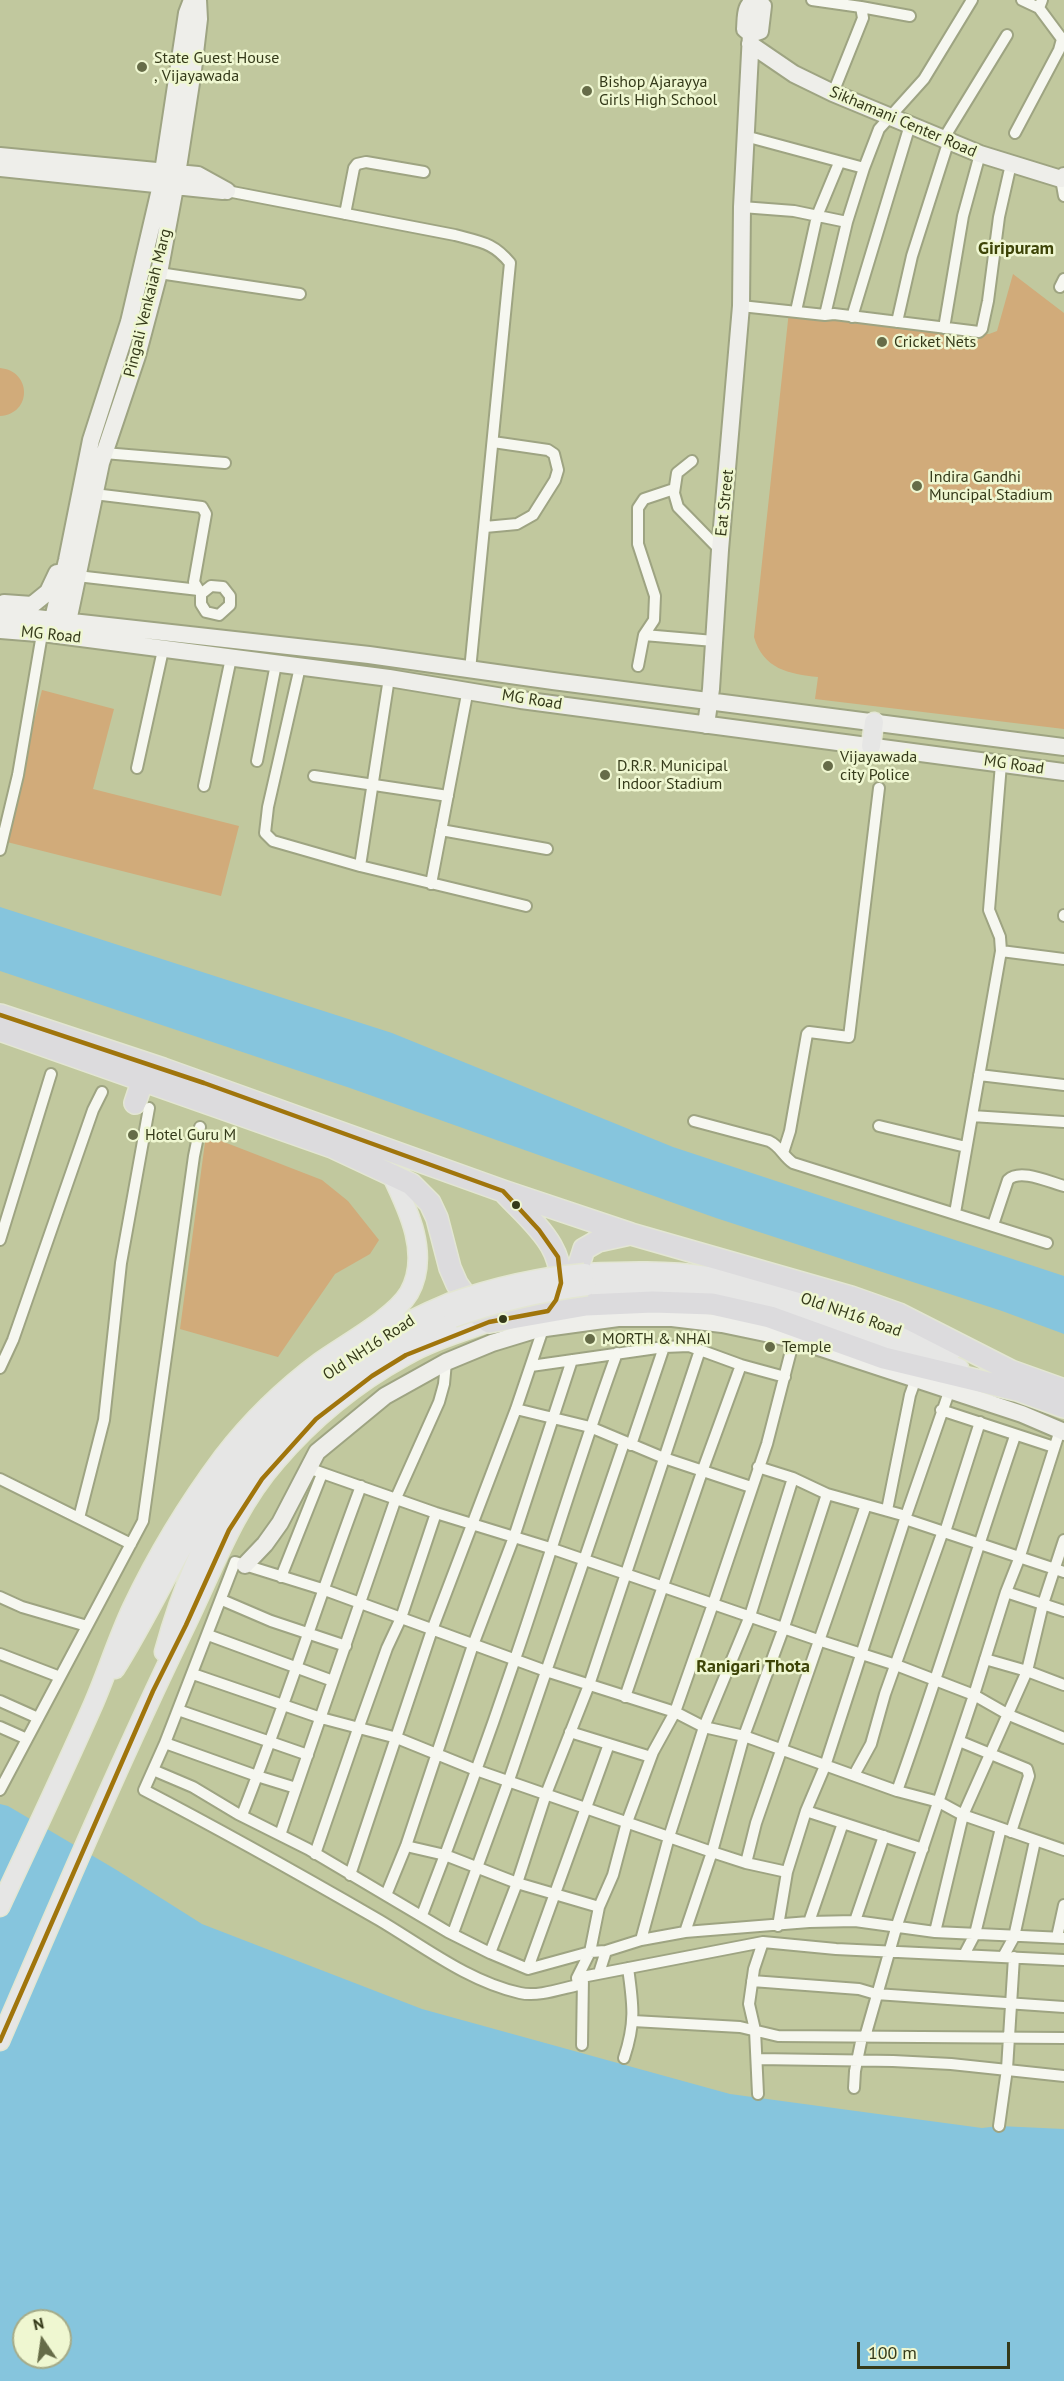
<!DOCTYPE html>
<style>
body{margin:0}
#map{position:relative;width:1064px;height:2381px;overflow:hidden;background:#c1c89e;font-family:"PT Sans",sans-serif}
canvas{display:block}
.north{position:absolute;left:12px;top:2309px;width:60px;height:60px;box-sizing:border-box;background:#eff7d1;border:2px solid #a5ab88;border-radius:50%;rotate:347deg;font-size:16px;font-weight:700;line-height:24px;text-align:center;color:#353a1a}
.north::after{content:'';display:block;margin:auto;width:21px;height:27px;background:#666c48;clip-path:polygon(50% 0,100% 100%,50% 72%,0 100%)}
.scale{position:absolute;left:857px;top:2342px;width:153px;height:27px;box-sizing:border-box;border:3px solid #353a1a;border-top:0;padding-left:8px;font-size:18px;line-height:21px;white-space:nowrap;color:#353a1a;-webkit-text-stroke:4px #eff7d1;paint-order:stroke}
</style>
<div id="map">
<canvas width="1064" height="2381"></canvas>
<div class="north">N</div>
<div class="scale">100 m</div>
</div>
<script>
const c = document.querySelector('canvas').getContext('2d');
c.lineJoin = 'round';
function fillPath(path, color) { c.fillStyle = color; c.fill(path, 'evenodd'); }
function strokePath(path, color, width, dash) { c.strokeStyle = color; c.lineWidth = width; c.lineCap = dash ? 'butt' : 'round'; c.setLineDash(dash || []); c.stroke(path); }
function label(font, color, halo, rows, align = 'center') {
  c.font = font + ' "PT Sans",sans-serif'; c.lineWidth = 5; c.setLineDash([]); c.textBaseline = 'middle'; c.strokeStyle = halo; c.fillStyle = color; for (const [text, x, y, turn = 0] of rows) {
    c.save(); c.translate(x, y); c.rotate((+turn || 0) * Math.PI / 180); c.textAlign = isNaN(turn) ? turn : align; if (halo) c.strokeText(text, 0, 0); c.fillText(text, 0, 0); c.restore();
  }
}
const green = new Path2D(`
 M 1013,274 L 1064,313 L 1064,729 L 815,699 L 818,677 C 789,674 763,669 754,637 L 789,311 L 989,334 L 997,331 Z
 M 0,368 C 32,371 32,414 0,416 Z
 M 42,690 L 114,709 L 93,789 L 239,826 L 221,896 L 3,841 Z
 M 206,1135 L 322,1180 L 348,1201 L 379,1240 L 370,1254 L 335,1274 L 278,1357 L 180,1329 Z`);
const water = new Path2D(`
 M 0,907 L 392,1033 L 673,1147 L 1064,1276 L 1064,1334 L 1002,1311 L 716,1218 L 350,1088 L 0,971 Z
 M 0,1804 L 8,1806 L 115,1869 L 202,1924 L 422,2009 L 730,2094 L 982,2128 L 999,2126 L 1064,2129 L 1064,2381 L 0,2381 ZM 24,2321 L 60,2321 L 60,2357 L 24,2357 Z`);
const street = new Path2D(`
 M 812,0 L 861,7 L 863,18 L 833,93
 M 1022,0 L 1039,8
 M 861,7 L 910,16
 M 1015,133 L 1059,50 L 1062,39 L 1039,8 L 1042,0
 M 745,136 L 864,168
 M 944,138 L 1007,35
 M 1064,180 L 1061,179 L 1064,196
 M 227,191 L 455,235 C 480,242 493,242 510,263 L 470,670
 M 742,207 L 794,211 L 847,222
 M 345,214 L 354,168 L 357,164 L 366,162 L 424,172
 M 159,273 L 300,294
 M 1060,287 L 1064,279
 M 741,306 L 825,315 L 834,314 L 979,332 L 982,329 L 988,301 L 999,217 L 1011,164
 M 796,311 L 817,216 L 839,163
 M 825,315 L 847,222 L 864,168 L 879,129 L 924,79 L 972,0
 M 852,317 L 910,125
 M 897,322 L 912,256 L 949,140
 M 944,328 L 963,216 L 980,154
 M 104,453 L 225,463
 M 692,461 L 677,473 L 674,493 L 678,507 L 720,550
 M 94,494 L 202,507 L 206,514 L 194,582 L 201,594 L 201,604 L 206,612 L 219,615 L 230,605 L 230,596 L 223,587 L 211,586 L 201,594
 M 485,527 L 517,524 L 533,515 L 555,480 L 558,470 L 554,454 L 548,450 L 493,442
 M 77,576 L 199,590
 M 644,635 L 714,641
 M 638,666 L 644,635 L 654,620 L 655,596 L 638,544 L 638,508 L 644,499 L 674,489
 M 300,667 L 268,807 L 265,833 L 273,841 L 360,866 L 526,906
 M 257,761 L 276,664
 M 137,768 L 163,650
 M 314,776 L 448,796
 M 204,786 L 231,658
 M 441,830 L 547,849
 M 0,850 L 18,775 L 42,634
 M 360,866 L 389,678
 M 431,884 L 468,689
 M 1064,916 L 1064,915
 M 1001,951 L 1064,959
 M 979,1075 L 1064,1085
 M 972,1116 L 1064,1122
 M 694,1121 L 769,1141 C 780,1146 783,1156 793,1163 L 1047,1243
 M 879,1126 L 966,1147
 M 783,1153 L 790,1131 L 807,1034 L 809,1032 L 849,1037 L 879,788
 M 955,1213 L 1001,951 L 1000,937 L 989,910 L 1001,764
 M 993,1225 L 1008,1180 C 1020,1168 1049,1182 1064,1186
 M 0,1240 L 51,1074
 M 531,1366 L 664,1347 L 689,1346 L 741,1365 L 785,1377
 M 0,1368 L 13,1340 L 93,1110 L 102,1092
 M 516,1409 L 590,1427 L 664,1458 L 751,1487
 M 941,1410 L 1054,1447
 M 1060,1430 L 1019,1559 L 1006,1592 L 1064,1611
 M 631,1445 L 664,1347
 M 758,1467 L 793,1478 L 827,1494 L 906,1516 L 905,1519
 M 308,1468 L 436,1513 L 550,1548 L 818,1640 L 896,1665 L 974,1695 L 1009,1715 L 1064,1738
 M 0,1479 L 131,1544
 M 887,1510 L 910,1395 L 915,1381
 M 906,1516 L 949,1392
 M 79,1518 L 104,1420 L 121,1263 L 149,1108
 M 945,1532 L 980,1422
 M 281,1577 L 322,1474
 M 0,1597 L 22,1607 L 87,1626
 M 222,1600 L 271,1621 L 346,1646
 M 208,1635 L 333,1681
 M 0,1654 L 60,1677
 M 985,1659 L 1027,1671 L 1064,1685
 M 193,1674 L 321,1718 L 397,1738 L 476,1770 L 712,1852 L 746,1863 L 787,1872
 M 625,1697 L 702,1472 L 741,1365
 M 0,1701 L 38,1718
 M 178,1710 L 308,1755
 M 0,1727 L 27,1739
 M 570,1732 L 651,1757
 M 959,1741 L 1027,1769 L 1029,1776 L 1011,1832
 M 165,1743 L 257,1776 L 296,1788
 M 153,1770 L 193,1787 L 238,1814 L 308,1849 L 448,1932 L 490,1953 L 528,1969 L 590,1952 L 606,1951 L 641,1940 L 685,1932 L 809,1922 L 855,1921 L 935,1932 L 1064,1938
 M 854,1775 L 871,1744 L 885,1694 L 943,1531
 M 0,1790 L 143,1521 L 194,1156 L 200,1127
 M 897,1791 C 939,1674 975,1554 1015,1436
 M 806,1811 L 923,1849
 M 242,1815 C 285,1706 320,1595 361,1486
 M 280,1835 L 396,1498 L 439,1402 L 444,1384 L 446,1362
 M 406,1846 L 445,1855 L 517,1883 L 599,1907
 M 1064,1850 L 963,1815 L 939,1802 L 897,1791 L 744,1736 L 704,1727 L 675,1712 L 546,1671 L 322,1589 L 235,1562 L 165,1743 L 144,1790 C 223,1831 301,1875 379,1920 C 423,1946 469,1982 520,1993 C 538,1997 560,1989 578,1985 L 577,1978 L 763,1942 L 836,1949 L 1064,1960
 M 315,1854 L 358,1729 L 387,1648 L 401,1618 L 436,1513
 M 746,1863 L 756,1823 L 866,1505
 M 350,1875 L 432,1630 L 516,1409 L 543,1329
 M 386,1895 L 406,1846 L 473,1645 L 514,1537 L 572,1360
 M 422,1915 C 455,1830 486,1745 515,1659 C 550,1557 580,1454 617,1353
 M 855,1921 L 884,1836
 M 809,1922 L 843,1823
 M 778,1926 L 787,1872 L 806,1811 L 825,1766 L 905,1519 L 1064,1572
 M 685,1932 L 712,1852 L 744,1736 L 784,1627 L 827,1494
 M 935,1932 L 963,1815 L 1027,1671 L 1043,1604 L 1064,1540
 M 453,1933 L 509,1780 L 624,1443
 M 1057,1937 L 1064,1905
 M 641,1940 L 669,1837 L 704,1727 L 750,1616 L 793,1478
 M 490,1953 L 517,1883 L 546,1794 L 589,1685 L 700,1350
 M 964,1955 L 975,1934 L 1001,1828
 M 1003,1957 L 1014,1937 L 1035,1841
 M 528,1968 L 609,1744
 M 599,1973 L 606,1951
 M 577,1978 L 590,1952 L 599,1907 L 613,1875 L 627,1822 L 653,1752 L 675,1712 L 713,1604 L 767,1444 L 794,1339
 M 752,1981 L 859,1989 L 876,1994 L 1064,2007
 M 633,2021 L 740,2027 L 778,2036 L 1064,2038
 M 865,2037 L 897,1925 L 974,1695 L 1006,1592
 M 582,2045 L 583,1977
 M 624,2058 C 636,2022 633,2004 628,1968
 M 757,2059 L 893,2061 L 951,2064 L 1064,2076
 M 854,2088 L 855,2071 L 862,2037
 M 758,2094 L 755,2030 L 749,2004 L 754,1969 L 763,1942
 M 999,2126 L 1007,2069 L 1014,1957`);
const secondary = new Path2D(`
 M 757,1 L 763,6 L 760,31 L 751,34 L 745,29 C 746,18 744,3 757,1 Z
 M 750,44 L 794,74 L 833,93 L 980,154 L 1061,179 L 1064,176
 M 0,156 L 198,175 L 227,191
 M 0,168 L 223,191
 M 4,603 L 32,605 L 48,592 L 57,573
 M 0,614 L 369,655 L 553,681 L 1064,747
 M 0,630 L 50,634 L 389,678 L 521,700 L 1064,772
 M 50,631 L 67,560 L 91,440 L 129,322 L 161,185 L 187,13 L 192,0
 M 66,631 L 101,463 L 137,356 L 159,273 L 175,187 L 193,70 L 199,19 L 198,0
 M 706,725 L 711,689 L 720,550 L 741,306 L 742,207 L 751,34
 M 245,1565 L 265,1544 L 280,1523 L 317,1452 L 385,1396 L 446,1362 L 492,1343 L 538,1329 L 618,1318 L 672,1318 L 722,1324 L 794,1339 L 1022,1414 L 1064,1432`);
const primary = new Path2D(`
 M 871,746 L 874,722
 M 585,1273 C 627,1271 667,1270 708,1276 C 792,1287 873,1321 953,1350
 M 587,1286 C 636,1284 684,1285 733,1294 C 810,1310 885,1341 959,1368
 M 164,1652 C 198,1527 256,1437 365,1365 C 393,1347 422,1329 453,1318
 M 115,1669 C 148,1617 173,1560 206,1507 C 262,1415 350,1344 449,1303
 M 0,1907 C 31,1840 63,1773 93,1705 C 107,1673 117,1640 132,1608 C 157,1555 188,1504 223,1457 C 250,1422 285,1388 320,1362 C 345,1344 394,1318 409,1293 C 431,1254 407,1207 390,1172
 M 0,2041 C 60,1902 119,1763 185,1627 C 213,1570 233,1510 276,1461 C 312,1419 356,1383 405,1356 C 431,1341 461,1332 489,1322`);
const highway = new Path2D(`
 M 0,1015 L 163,1069 L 503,1191 L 631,1234 L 851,1297 L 899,1314 L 1011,1371 L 1064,1390
 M 0,1030 L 332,1147 L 411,1184 L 430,1203 L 437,1218 L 450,1268 L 457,1284 L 479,1315 L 489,1322 L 586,1305 L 653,1302 L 712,1304 L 770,1317 L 884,1358 L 1017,1390 L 1064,1407
 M 135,1103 L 143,1079
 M 505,1193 C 533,1223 570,1250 558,1295
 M 581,1294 L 578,1268 L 584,1249 L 598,1241 L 630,1234`);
const primaryBridge = new Path2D(`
 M 449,1303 C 494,1287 537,1277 585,1273
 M 453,1318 C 497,1302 541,1292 587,1286`);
const bus1 = new Path2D(`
 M 0,1015 L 204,1083 L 503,1191 L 539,1230 L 558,1257 L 561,1283 L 556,1300 L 548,1311 L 489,1322 L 406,1355 L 372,1376 L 316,1419 L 262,1479 L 229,1530 L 186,1625 L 153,1691 L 0,2041`);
const markers = [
 [142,67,6,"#666c48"],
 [587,91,6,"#666c48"],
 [882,342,6,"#666c48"],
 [917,486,6,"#666c48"],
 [828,766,6,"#666c48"],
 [605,775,6,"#666c48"],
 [133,1135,6,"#666c48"],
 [516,1205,5,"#353a1a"],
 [503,1319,5,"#353a1a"],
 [590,1339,6,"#666c48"],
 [770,1347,6,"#666c48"]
];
const poiNames = [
 ["State Guest House",154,58],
 [", Vijayawada",154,76],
 ["Bishop Ajarayya",599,82],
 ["Girls High School",599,100],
 ["Cricket Nets",894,342],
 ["Indira Gandhi",929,477],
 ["Muncipal Stadium",929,495],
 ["Vijayawada",840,757],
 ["city Police",840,775],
 ["D.R.R. Municipal",617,766],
 ["Indoor Stadium",617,784],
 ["Hotel Guru M",145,1135],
 ["MORTH & NHAI",602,1339],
 ["Temple",782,1347]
];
const streetNames = [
 ["Sikhamani Center Road",903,122,23],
 ["Pingali Venkaiah Marg",148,303,-76],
 ["Eat Street",725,503,-84],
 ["MG Road",51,635,6],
 ["MG Road",532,700,9],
 ["MG Road",1014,765,8],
 ["Old NH16 Road",851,1315,19],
 ["Old NH16 Road",369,1348,-33]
];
const neighbourhoodNames = [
 ["Giripuram",1016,249],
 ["Ranigari Thota",753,1667]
];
fillPath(green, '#d1ab7a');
fillPath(water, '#86c5dd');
strokePath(street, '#9ea482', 14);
strokePath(secondary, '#9ea482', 20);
strokePath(primary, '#e3e6d3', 21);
strokePath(highway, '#e3e6d3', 24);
strokePath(street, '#f6f7f0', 10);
strokePath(secondary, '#eeeeea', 16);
strokePath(primary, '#e6e6e5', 18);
strokePath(highway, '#dcdbdd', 21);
strokePath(primaryBridge, '#e3e6d3', 21, []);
strokePath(primaryBridge, '#e6e6e5', 18);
strokePath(bus1, '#a0750c', 4.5);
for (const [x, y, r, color] of markers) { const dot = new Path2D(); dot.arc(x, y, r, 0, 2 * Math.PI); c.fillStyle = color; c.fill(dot); strokePath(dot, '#eff7d1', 2); }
label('16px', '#353a1a', '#eff7d1', poiNames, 'left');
label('16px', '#353a1a', '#eff7d1', streetNames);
label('bold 18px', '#3d4407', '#eff7d1', neighbourhoodNames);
</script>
